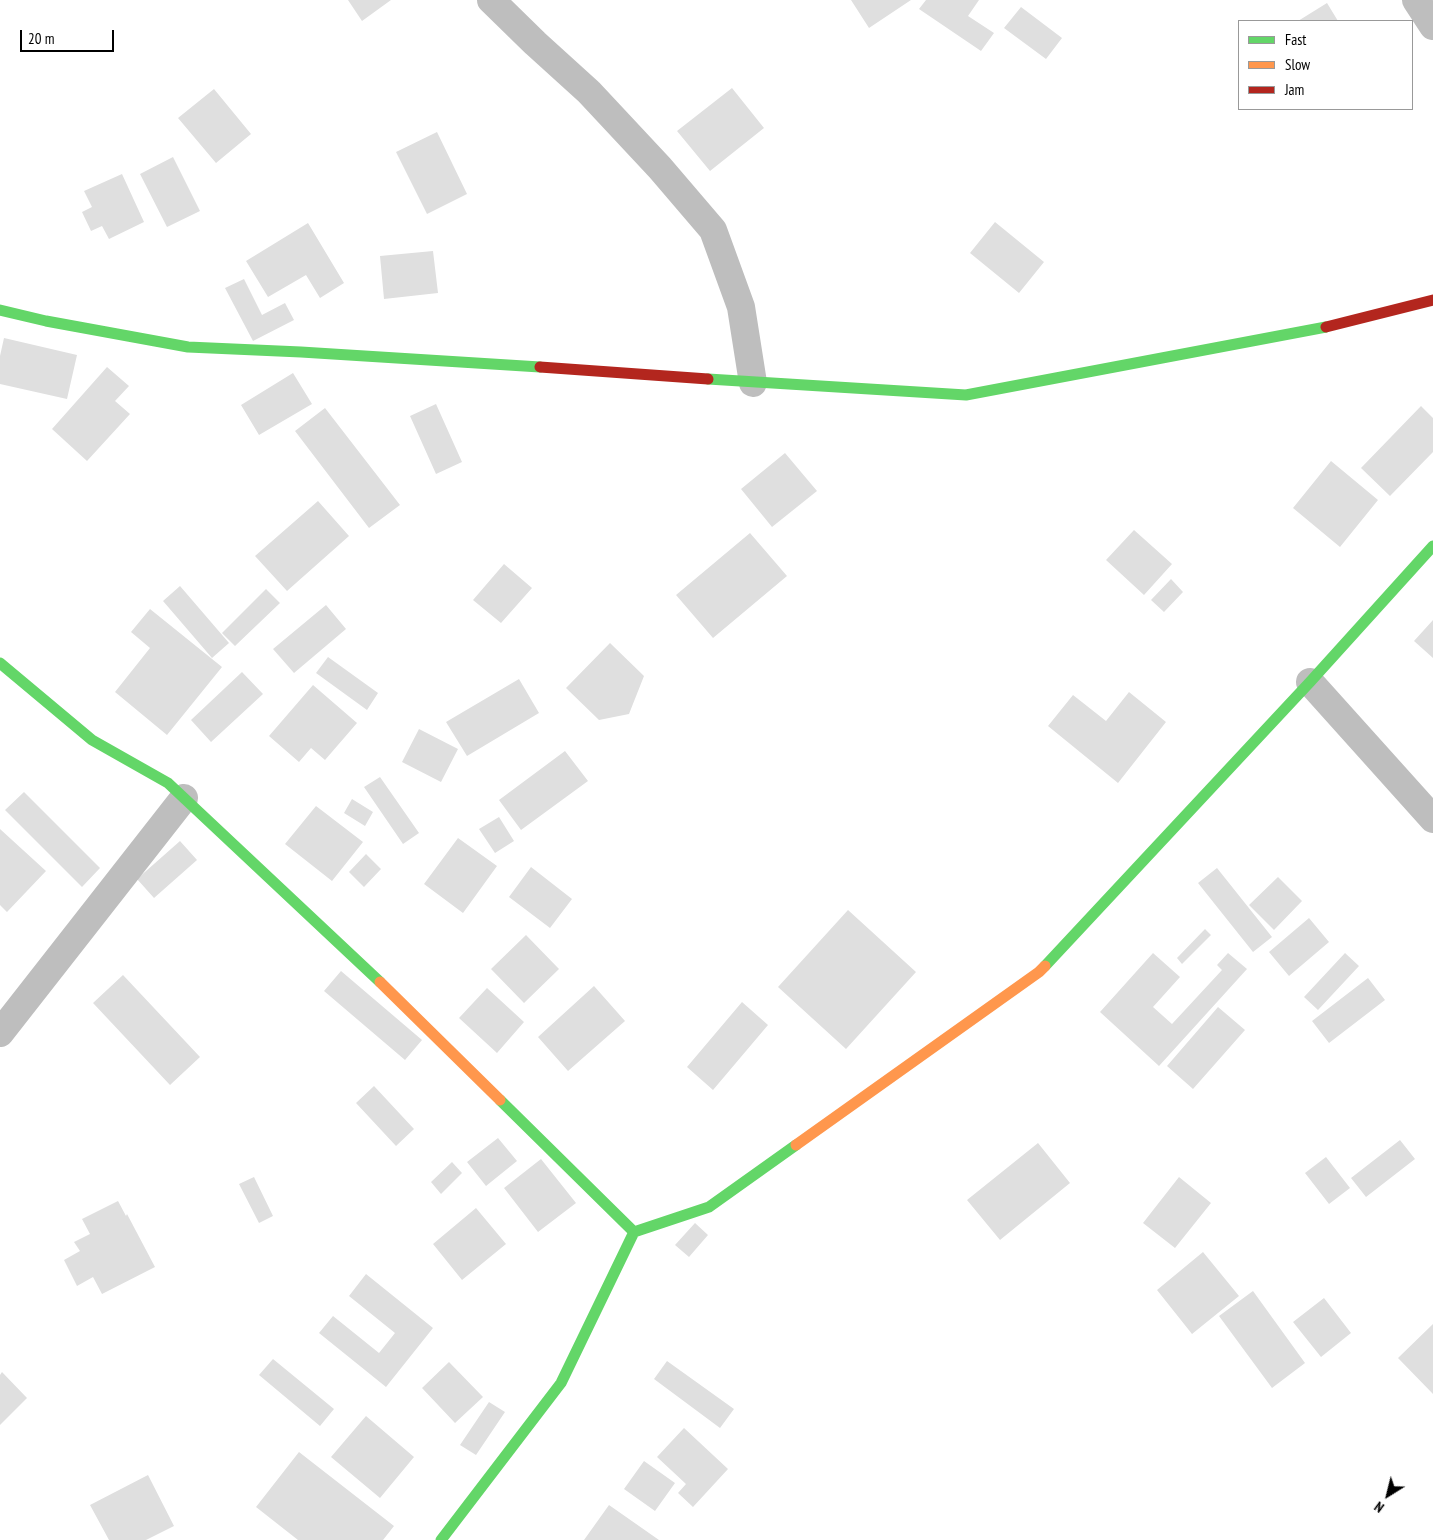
<!DOCTYPE html>
<style>
body{margin:0}
#map{position:relative;width:1433px;height:1540px;overflow:hidden;background:#fff;font-family:"PT Sans Narrow",sans-serif}
canvas{display:block}
.legend{position:absolute;left:1238px;top:20px;width:175px;height:90px;box-sizing:border-box;background:#fff;border:1px solid #999;margin:0;padding:6px 9px;list-style:none;font-size:15px;color:#000}
.legend li{display:flex;align-items:center;gap:10px;height:25px}
.legend b{width:25px;border:1px solid #999}
.north{position:absolute;left:1363px;top:1470px;width:50px;height:50px;-webkit-text-stroke:4px #fff;paint-order:stroke;rotate:216deg;font-size:14px;font-weight:700;line-height:20px;text-align:center;color:#000}
.north::after{content:'';display:block;margin:auto;width:18px;height:22px;background:#000;clip-path:polygon(50% 0,100% 100%,50% 72%,0 100%)}
.scale{position:absolute;left:20px;top:30px;width:94px;height:22px;box-sizing:border-box;border:2px solid #000;border-top:0;padding-left:6px;font-size:15px;line-height:18px;white-space:nowrap;color:#000;-webkit-text-stroke:4px #fff;paint-order:stroke}
</style>
<div id="map">
<canvas width="1433" height="1540"></canvas>
<ul class="legend">
<li><b style="height:6px;background:#63d668"></b>Fast</li>
<li><b style="height:6px;background:#ff974d"></b>Slow</li>
<li><b style="height:6px;background:#b3261e"></b>Jam</li>
</ul>
<div class="north">N</div>
<div class="scale">20 m</div>
</div>
<script>
const c = document.querySelector('canvas').getContext('2d');
c.lineJoin = 'round';
function fillPath(path, color) { c.fillStyle = color; c.fill(path, 'evenodd'); }
function strokePath(path, color, width, dash) { c.strokeStyle = color; c.lineWidth = width; c.lineCap = dash ? 'butt' : 'round'; c.setLineDash(dash || []); c.stroke(path); }
const building = new Path2D(`
 M 348,0 L 391,0 L 362,21 Z
 M 851,0 L 911,0 L 869,28 Z
 M 926,0 L 979,0 L 968,16 L 994,33 L 981,51 L 919,9 Z
 M 1327,3 L 1338,21 L 1298,21 Z
 M 1021,7 L 1062,38 L 1046,59 L 1004,28 Z
 M 732,88 L 764,128 L 710,171 L 677,131 Z
 M 214,89 L 251,134 L 216,163 L 178,118 Z
 M 437,132 L 467,194 L 427,214 L 396,152 Z
 M 173,157 L 200,211 L 167,227 L 140,174 Z
 M 122,174 L 144,222 L 109,239 L 102,226 L 91,231 L 82,212 L 92,207 L 84,191 Z
 M 995,222 L 1044,262 L 1019,293 L 970,253 Z
 M 308,223 L 344,283 L 320,298 L 306,275 L 268,297 L 246,261 Z
 M 433,251 L 438,293 L 384,299 L 380,256 Z
 M 244,279 L 262,315 L 285,303 L 294,320 L 253,341 L 225,288 Z
 M 4,338 L 77,355 L 67,399 L 0,384 L 0,356 Z
 M 107,367 L 129,386 L 115,401 L 130,414 L 87,461 L 52,429 Z
 M 293,373 L 312,404 L 259,435 L 241,405 Z
 M 436,404 L 462,462 L 436,474 L 410,416 Z
 M 1421,406 L 1433,418 L 1433,452 L 1390,496 L 1361,468 Z
 M 325,408 L 400,505 L 369,528 L 295,431 Z
 M 785,453 L 817,491 L 772,527 L 741,489 Z
 M 1331,461 L 1378,500 L 1340,547 L 1293,508 Z
 M 318,501 L 349,536 L 287,591 L 255,556 Z
 M 1134,530 L 1172,564 L 1144,595 L 1106,560 Z
 M 750,533 L 787,576 L 713,638 L 676,595 Z
 M 504,564 L 532,588 L 501,623 L 473,600 Z
 M 1171,579 L 1183,592 L 1164,612 L 1151,600 Z
 M 180,586 L 229,643 L 212,658 L 163,601 Z
 M 266,589 L 280,603 L 235,646 L 222,633 Z
 M 326,605 L 346,629 L 294,673 L 273,649 Z
 M 150,609 L 222,667 L 167,735 L 115,692 L 150,648 L 131,632 Z
 M 1433,620 L 1433,658 L 1414,641 Z
 M 610,643 L 644,676 L 629,714 L 599,720 L 566,688 Z
 M 328,657 L 378,693 L 367,710 L 316,673 Z
 M 242,672 L 263,694 L 211,742 L 191,720 Z
 M 519,679 L 539,713 L 467,756 L 446,722 Z
 M 313,685 L 357,723 L 325,760 L 311,748 L 299,762 L 269,736 Z
 M 1129,692 L 1166,722 L 1118,783 L 1048,726 L 1073,695 L 1106,721 Z
 M 419,729 L 458,749 L 441,782 L 402,762 Z
 M 565,751 L 588,781 L 521,830 L 499,800 Z
 M 380,777 L 419,833 L 403,844 L 364,787 Z
 M 24,792 L 100,868 L 82,887 L 5,810 Z
 M 352,799 L 373,812 L 365,826 L 344,813 Z
 M 316,806 L 363,842 L 332,881 L 285,844 Z
 M 499,817 L 514,841 L 495,853 L 479,829 Z
 M 0,829 L 46,871 L 7,912 L 0,905 Z
 M 458,838 L 497,866 L 463,913 L 424,884 Z
 M 180,841 L 197,860 L 154,898 L 137,879 Z
 M 366,854 L 381,869 L 364,887 L 349,872 Z
 M 531,867 L 572,899 L 550,928 L 509,897 Z
 M 1217,868 L 1272,937 L 1253,952 L 1198,883 Z
 M 1278,877 L 1302,901 L 1274,930 L 1249,905 Z
 M 848,910 L 916,972 L 846,1049 L 778,987 Z
 M 1309,918 L 1329,942 L 1289,976 L 1269,952 Z
 M 1205,929 L 1211,935 L 1182,964 L 1177,958 Z
 M 526,935 L 559,969 L 524,1003 L 491,969 Z
 M 1153,953 L 1180,977 L 1153,1007 L 1172,1024 L 1222,970 L 1217,965 L 1228,953 L 1247,969 L 1159,1066 L 1100,1012 Z
 M 1345,953 L 1359,966 L 1318,1010 L 1304,997 Z
 M 341,971 L 422,1040 L 405,1060 L 324,991 Z
 M 123,975 L 200,1057 L 170,1085 L 93,1003 Z
 M 1368,978 L 1385,1000 L 1329,1043 L 1312,1021 Z
 M 594,986 L 625,1021 L 568,1071 L 538,1037 Z
 M 487,988 L 524,1022 L 497,1053 L 459,1018 Z
 M 742,1002 L 768,1025 L 713,1090 L 687,1067 Z
 M 1218,1007 L 1245,1030 L 1193,1089 L 1167,1066 Z
 M 374,1086 L 414,1129 L 396,1146 L 356,1103 Z
 M 498,1138 L 517,1161 L 486,1186 L 467,1162 Z
 M 1400,1140 L 1415,1159 L 1366,1197 L 1351,1178 Z
 M 1038,1143 L 1070,1183 L 1000,1240 L 967,1200 Z
 M 1326,1157 L 1350,1188 L 1329,1204 L 1305,1173 Z
 M 541,1159 L 576,1203 L 538,1232 L 504,1188 Z
 M 452,1162 L 462,1173 L 441,1194 L 431,1182 Z
 M 254,1177 L 273,1216 L 259,1223 L 239,1184 Z
 M 1179,1177 L 1211,1203 L 1175,1248 L 1143,1223 Z
 M 118,1201 L 126,1216 L 127,1214 L 155,1267 L 102,1294 L 93,1277 L 77,1286 L 64,1260 L 80,1251 L 74,1242 L 90,1234 L 82,1219 Z
 M 476,1208 L 506,1244 L 462,1280 L 433,1244 Z
 M 695,1223 L 708,1235 L 689,1257 L 675,1245 Z
 M 1203,1252 L 1239,1296 L 1192,1334 L 1157,1290 Z
 M 366,1274 L 433,1328 L 386,1387 L 319,1333 L 333,1316 L 379,1353 L 395,1333 L 349,1296 Z
 M 1253,1291 L 1305,1363 L 1272,1388 L 1219,1316 Z
 M 1324,1298 L 1351,1333 L 1321,1357 L 1293,1322 Z
 M 1433,1324 L 1433,1394 L 1398,1358 Z
 M 273,1359 L 334,1409 L 320,1426 L 259,1375 Z
 M 667,1361 L 734,1409 L 720,1428 L 654,1379 Z
 M 449,1362 L 483,1397 L 455,1423 L 422,1388 Z
 M 2,1372 L 27,1398 L 0,1425 L 0,1375 Z
 M 489,1402 L 505,1412 L 476,1455 L 460,1445 Z
 M 366,1416 L 414,1457 L 380,1498 L 331,1457 Z
 M 684,1428 L 728,1469 L 693,1507 L 678,1493 L 686,1484 L 657,1457 Z
 M 299,1452 L 394,1526 L 383,1540 L 298,1540 L 256,1507 Z
 M 644,1461 L 675,1483 L 655,1511 L 624,1489 Z
 M 148,1475 L 174,1526 L 146,1540 L 109,1540 L 90,1505 Z
 M 609,1505 L 659,1540 L 584,1540 Z`);
const street = new Path2D(`
 M 491,0 L 535,43 L 589,92 L 660,168 L 713,230 L 741,307 L 753,383
 M 1416,0 L 1433,26
 M 1310,682 L 1433,819
 M 0,1033 L 184,798`);
const fast = new Path2D(`
 M 0,310 L 46,321 L 188,347 L 301,352 L 540,367
 M 708,379 L 966,395 L 1326,327
 M 0,663 L 92,740 L 168,783 L 380,982
 M 1045,966 L 1310,682 L 1433,546
 M 500,1100 L 634,1232
 M 441,1540 L 561,1383 L 634,1232 L 709,1207 L 796,1145`);
const slow = new Path2D(`
 M 380,982 L 500,1100
 M 796,1145 L 1039,972 L 1045,966`);
const jam = new Path2D(`
 M 1326,327 L 1433,300
 M 540,367 L 708,379`);
fillPath(building, '#dfdfdf');
strokePath(street, '#bebebe', 28);
strokePath(fast, '#63d668', 11);
strokePath(slow, '#ff974d', 11);
strokePath(jam, '#b3261e', 11);
</script>
